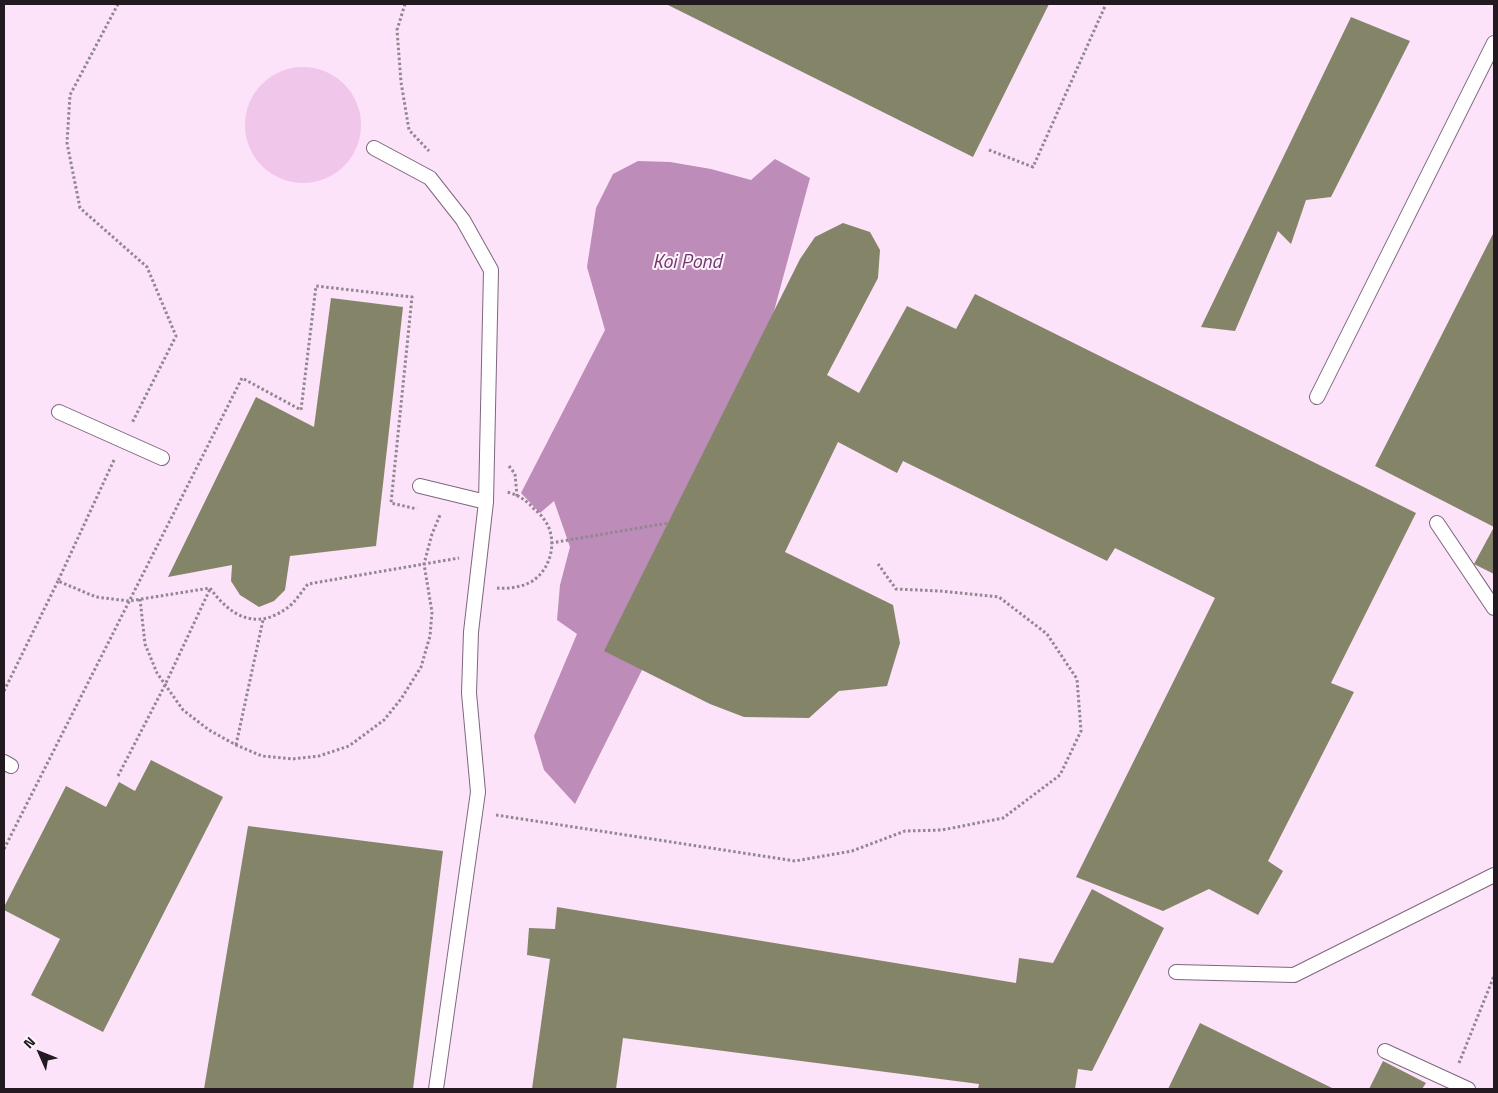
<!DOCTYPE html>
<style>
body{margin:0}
#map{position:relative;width:1498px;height:1093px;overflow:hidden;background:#fef4fd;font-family:"Titillium Web",sans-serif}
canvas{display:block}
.frame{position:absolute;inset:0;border:5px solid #221921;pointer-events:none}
.north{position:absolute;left:15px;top:1028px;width:50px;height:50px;-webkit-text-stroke:4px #fef4fd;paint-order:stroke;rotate:314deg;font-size:14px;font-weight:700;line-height:20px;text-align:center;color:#221921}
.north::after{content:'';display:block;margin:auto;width:18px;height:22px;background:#221921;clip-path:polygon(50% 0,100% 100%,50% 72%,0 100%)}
</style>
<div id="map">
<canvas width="1498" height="1093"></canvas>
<div class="frame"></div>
<div class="north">N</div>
</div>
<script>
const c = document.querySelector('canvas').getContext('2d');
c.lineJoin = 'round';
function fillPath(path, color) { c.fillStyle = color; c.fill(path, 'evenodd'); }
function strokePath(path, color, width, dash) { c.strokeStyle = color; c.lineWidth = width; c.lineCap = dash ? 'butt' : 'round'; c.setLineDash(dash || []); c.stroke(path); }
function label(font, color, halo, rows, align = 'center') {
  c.font = font + ' "Titillium Web",sans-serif'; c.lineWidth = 4; c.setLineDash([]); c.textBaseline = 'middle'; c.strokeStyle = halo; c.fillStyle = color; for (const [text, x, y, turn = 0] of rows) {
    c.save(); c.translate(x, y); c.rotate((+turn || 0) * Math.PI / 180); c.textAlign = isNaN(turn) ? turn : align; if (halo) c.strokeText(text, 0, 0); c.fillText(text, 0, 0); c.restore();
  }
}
const built = new Path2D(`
 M 4,4 L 1494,4 L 1494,1089 L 4,1089 Z`);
const green = new Path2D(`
 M245 125a58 58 0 1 1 116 0a58 58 0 1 1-116 0Z`);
const water = new Path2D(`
 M 775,159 L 810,178 L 774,311 L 642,670 L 575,804 L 544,770 L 534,736 L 577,634 L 557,620 L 560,585 L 570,547 L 554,501 L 540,513 L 521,493 L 605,330 L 587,267 L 596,208 L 613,174 L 638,161 L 670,162 L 711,169 L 751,180 Z`);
const building = new Path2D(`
 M 666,4 L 1049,4 L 973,157 Z
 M 1351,17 L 1410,41 L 1331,197 L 1306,200 L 1291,244 L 1278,231 L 1235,331 L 1201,327 Z
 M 843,223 L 870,232 L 880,250 L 878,278 L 827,375 L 859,393 L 907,306 L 956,329 L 975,294 L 1416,513 L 1331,683 L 1354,692 L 1268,861 L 1283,871 L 1258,915 L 1209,889 L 1163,911 L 1076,877 L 1215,598 L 1115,548 L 1107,561 L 903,461 L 897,473 L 838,442 L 785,552 L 893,605 L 900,643 L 887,686 L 839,691 L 809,718 L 744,717 L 710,704 L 604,651 L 800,259 L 815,237 Z
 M 1494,232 L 1494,574 L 1474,564 L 1494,527 L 1375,466 Z
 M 331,298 L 403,307 L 376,546 L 290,556 L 285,590 L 274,601 L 259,607 L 240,595 L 231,581 L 232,565 L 168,577 L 256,397 L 314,427 Z
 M 151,760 L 223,797 L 103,1032 L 31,995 L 60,939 L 4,910 L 4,907 L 66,786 L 106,807 L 119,782 L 135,791 Z
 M 248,826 L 443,851 L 413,1089 L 204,1089 Z
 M 1092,889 L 1164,928 L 1092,1071 L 1078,1069 L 1075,1089 L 978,1089 L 979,1084 L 623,1038 L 616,1089 L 532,1089 L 550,959 L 527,955 L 529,928 L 555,929 L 557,907 L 1016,983 L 1019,958 L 1053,963 Z
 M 1200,1023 L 1334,1089 L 1168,1089 Z
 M 1383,1061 L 1426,1083 L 1422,1089 L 1369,1089 Z`);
const path = new Path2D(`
 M 118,4 L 70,95 L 67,143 L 80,208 L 147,267 L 176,336 L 132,423
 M 405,4 L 397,30 L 401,82 L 409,130 L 429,151
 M 989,150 L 1033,167 L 1106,4
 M 114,460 L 58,581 L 96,597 L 129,601 L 210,588 C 230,616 256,631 287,608 C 295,603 301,592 308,584 L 459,558
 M 509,466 L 515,474 L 517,496
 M 551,543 L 668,523
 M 497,588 C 509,589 524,587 534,580 C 553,566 558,536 543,518 C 541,515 538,512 535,510 C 527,501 518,494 506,492
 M 140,599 L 145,644 L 157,673 L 183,710 L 209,730 L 236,745 L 262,756 L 292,759 L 319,756 L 349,746 L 384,720 L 401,699 L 421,667 L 430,636 L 432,612 L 424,564 L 432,534 L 440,515
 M 4,691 L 58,581
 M 236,745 L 263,620
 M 118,776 L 165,685 L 210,589
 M 496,815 L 795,861 L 852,851 L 905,831 L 942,830 L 1003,818 L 1060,775 L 1081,731 L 1077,679 L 1047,634 L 999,597 L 940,591 L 896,589 L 878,564
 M 4,849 L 242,378 L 301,410 L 316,286 L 412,297 L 391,503 L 417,509
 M 1459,1063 L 1494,976`);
const service = new Path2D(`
 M 374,148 L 430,178 L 463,220 L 491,270 L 486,502 L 471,632 L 469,693 L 478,792 L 436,1089
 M 1317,397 L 1494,43
 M 59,412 L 162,458
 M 420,486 L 486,502
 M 1437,523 L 1494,608
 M 4,762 L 11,766
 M 1176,972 L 1294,975 L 1494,875
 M 1385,1051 L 1468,1089`);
const waterNames = [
 ["Koi Pond",687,263]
];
fillPath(built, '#fce3f9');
fillPath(green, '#f0c6eb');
fillPath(water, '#bd8cb8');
fillPath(building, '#848469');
strokePath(service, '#7d677b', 16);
strokePath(path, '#918790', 3, [2.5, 2.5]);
strokePath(service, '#fff', 14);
label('italic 20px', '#72356e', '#fef4fd', waterNames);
</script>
